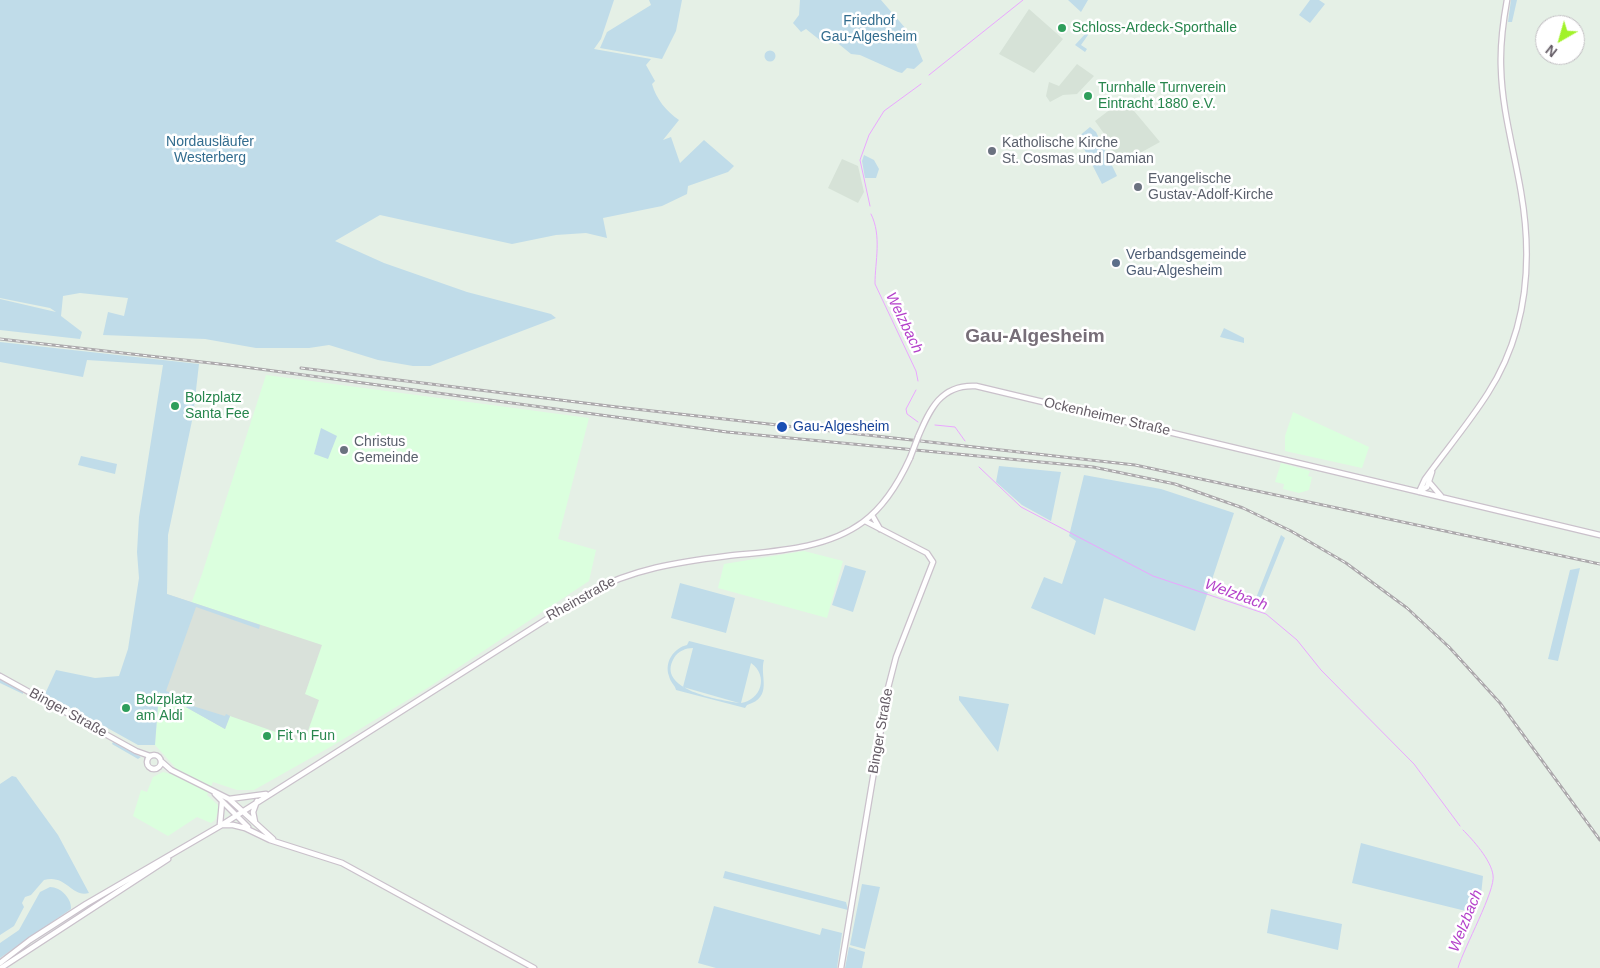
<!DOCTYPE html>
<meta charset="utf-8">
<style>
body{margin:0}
#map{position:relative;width:1600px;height:968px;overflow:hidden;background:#e5f0e6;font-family:Helvetica,sans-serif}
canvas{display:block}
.north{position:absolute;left:1535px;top:15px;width:50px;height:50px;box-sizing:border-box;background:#fff;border:1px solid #c1bec2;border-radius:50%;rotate:218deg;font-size:14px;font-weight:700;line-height:20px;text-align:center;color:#655d66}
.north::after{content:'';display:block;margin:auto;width:18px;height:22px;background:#a1f229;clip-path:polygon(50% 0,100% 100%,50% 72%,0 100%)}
</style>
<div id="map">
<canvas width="1600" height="968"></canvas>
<div class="north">N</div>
</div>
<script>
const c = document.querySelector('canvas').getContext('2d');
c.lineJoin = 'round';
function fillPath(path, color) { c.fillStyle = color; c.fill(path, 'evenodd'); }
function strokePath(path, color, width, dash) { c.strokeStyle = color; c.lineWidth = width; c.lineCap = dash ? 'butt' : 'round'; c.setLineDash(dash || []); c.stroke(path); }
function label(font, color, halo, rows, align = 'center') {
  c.font = font + ' Helvetica,sans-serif'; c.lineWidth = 5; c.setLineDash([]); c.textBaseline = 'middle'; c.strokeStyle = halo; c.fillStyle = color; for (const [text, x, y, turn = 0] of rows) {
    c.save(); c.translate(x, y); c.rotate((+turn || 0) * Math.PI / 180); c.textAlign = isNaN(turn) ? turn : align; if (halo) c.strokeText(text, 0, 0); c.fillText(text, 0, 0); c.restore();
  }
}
const commercial = new Path2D(`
 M 266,375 L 589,418 L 558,539 L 596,550 L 589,581 L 429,687 L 332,746 L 254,790 L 237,790 L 213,782 L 207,795 L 220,807 L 215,820 L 211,823 L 197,817 L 168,836 L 133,816 L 141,790 L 147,792 L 153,777 L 163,772 L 170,774 L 175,767 L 155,745 L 159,692 L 202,574 Z
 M 1293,412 L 1369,447 L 1362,468 L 1285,451 L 1285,436 Z
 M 1281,463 L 1310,471 L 1308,476 L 1312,477 L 1309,490 L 1299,493 L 1283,489 L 1284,484 L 1275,482 Z
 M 804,551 L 843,561 L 827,618 L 718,588 L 724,564 Z`);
const industrial = new Path2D(`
 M 167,594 L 322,645 L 305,694 L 319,700 L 304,742 L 230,716 L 225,729 L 159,692 Z`);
const education = new Path2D(`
 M 1029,9 L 1063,39 L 1034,73 L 999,54 Z
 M 1077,64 L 1094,76 L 1077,94 L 1063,95 L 1050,102 L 1046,96 L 1049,82 L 1059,86 Z
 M 1124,99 L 1160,142 L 1122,163 L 1118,161 L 1105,135 L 1095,121 Z
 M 842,159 L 858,166 L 864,192 L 858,203 L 828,188 Z`);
const green = new Path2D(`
 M 0,0 L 614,0 L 601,39 L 594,49 L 651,59 L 646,65 L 655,81 L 652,84 C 656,99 667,112 679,120 L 663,140 L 671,137 L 680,163 L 704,140 L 734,166 L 728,172 L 688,186 L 687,194 L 662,206 L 603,218 L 607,238 L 586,233 L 556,235 L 512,244 L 380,215 L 335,241 L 384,263 L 467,292 L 551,314 L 556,318 L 430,366 L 413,366 L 378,360 L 329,345 L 309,348 L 256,348 L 205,339 L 103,335 L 108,312 L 124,316 L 128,298 L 80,293 L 63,296 L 61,316 L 82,332 L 80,339 L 0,330 L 0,299 L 56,312 L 50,308 L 0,298 Z
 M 649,0 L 682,0 L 676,31 L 662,59 L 600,48 L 607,32 L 651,5 Z
 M 800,0 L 881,0 L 913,37 L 923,61 L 914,69 L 907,68 L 902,73 L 898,72 L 860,55 L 851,54 L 829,36 L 821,41 L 806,29 L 801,32 L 793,23 L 799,15 Z
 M 1068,0 L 1088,0 L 1081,12 Z
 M 1310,0 L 1319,0 L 1325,4 L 1310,23 L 1299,15 Z
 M 1511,0 L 1517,0 L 1512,22 L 1508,22 Z
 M 1086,33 L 1088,35 L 1081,45 L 1087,49 L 1085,52 L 1075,45 Z
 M764.5 56a5.5 5.5 0 1 1 11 0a5.5 5.5 0 1 1-11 0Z
 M 1090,127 L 1096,132 L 1117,176 L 1102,184 L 1078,137 Z
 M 864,155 L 874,160 L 879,169 L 876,178 L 865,178 L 862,161 Z
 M 1224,328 L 1244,338 L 1244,343 L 1220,337 Z
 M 0,342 L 199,364 L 193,416 L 168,535 L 167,594 L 260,625 L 259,629 L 196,607 L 166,691 L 194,702 L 193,706 L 225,716 L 226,714 L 230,716 L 225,729 L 159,692 L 155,745 L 138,745 L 77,711 L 78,709 L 75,707 L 74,710 L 45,694 L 56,670 L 95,678 L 119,676 L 128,649 L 139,578 L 137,552 L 139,517 L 163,365 L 87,360 L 83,377 L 0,362 Z
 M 321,428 L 337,436 L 328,459 L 314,454 Z
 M 81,456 L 117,464 L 115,474 L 78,465 Z
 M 999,466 L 1061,472 L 1051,521 L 1022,505 L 996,482 Z
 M 1084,475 L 1161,489 L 1234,513 L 1195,631 L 1104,598 L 1095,635 L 1031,608 L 1044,577 L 1062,584 L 1076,541 L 1069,536 Z
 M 1281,535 L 1285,538 L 1258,605 L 1254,603 Z
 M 845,565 L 866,571 L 853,612 L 832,605 Z
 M 1580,568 L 1558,661 L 1548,659 L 1570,570 Z
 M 680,583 L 735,598 L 726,633 L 671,618 Z
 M 689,641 L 764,660 C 759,676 774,697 747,705 L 745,708 L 676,690 C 675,685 670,682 669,676 C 664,662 674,648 687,645 ZM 693,648 L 683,687 L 739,703 C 720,700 655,690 674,658 C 678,651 686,648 693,648 ZM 751,663 C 769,676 761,700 741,703 Z
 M 0,678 L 23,690 L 23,694 L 0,683 Z
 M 30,694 L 58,710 L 57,712 L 29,698 L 27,696 Z
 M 959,696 L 1009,704 L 998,752 L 959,700 Z
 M 113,742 L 141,757 L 138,759 L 112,744 Z
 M 12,776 L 16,777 L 58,835 L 89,893 C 71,898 67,874 44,880 L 31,895 L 25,897 L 22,903 L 24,907 L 14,926 L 0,935 L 0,784 Z
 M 1361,843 L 1483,876 L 1481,895 L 1474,913 L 1352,883 Z
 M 725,871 L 846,902 L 848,910 L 723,878 Z
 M 862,884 L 880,887 L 865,949 L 850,945 Z
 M 50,887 C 61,887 72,899 71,909 L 0,958 L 0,943 L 19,930 L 40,892 Z
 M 714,906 L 820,935 L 822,928 L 842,933 L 837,968 L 716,968 L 698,963 Z
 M 1271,909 L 1342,924 L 1338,950 L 1267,933 Z
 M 849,947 L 865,952 L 862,968 L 845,968 Z`);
const stream = new Path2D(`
 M 929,75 L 1023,0
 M 870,206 L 860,160 L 869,135 L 884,111 L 921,84
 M 871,214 C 882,236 875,261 875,284 L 916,371 L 918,381
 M 916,390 L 906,409 L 907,414 L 918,422
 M 935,425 L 955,427 L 965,441
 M 979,467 L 1021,507 L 1153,576 L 1266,614 L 1297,640 L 1321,670 L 1414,764 L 1460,826
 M 1458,968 C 1464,947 1496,890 1493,875 C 1491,860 1473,840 1463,830`);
const secondary = new Path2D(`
 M 918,437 C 930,409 941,384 976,386 L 1600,535
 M 1429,482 L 1441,496
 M 1420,491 L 1427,487 L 1432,472
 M 1419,492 L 1425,479 C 1446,450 1469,423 1488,393 C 1527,332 1533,262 1521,192 C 1514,150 1502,110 1501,68 C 1500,45 1503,22 1507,0
 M 872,515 L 880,529
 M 0,676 L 136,751 L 150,756
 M147 762a7 7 0 1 1 14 0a7 7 0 1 1-14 0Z
 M 162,762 L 171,770 L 229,799 L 273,839
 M 215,794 L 248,827
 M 229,799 L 266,794
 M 255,822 L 253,812 L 257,801
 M 220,824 L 222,802
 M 221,825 L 233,825 L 245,828 L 270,840 L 342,863 L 534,968
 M 0,963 L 30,940 L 86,904 L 220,826 L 588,593 C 632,569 678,562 727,556 C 773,551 825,550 863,522 C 885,506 899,482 910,458
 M 1,968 L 168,859
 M 841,968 L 888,688 L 896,657 L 933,562 L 927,553 L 865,521`);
const rail = new Path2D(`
 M 0,339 L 237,366 L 727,432 L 1093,467 L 1175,484 L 1243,508 L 1291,531 L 1346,563 L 1407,608 L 1449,647 L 1500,703 L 1600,840
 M 301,368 L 617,407 L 1135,465 L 1600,564`);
const secondaryBridge = new Path2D(`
 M 910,458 L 918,437`);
const markers = [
 [1062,28,5,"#2e9e5b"],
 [1088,96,5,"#2e9e5b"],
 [992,151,5,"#6b7280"],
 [1138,187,5,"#6b7280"],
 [1116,263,5,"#5c6f8a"],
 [175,406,5,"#2e9e5b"],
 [782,427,6,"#1a4fb4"],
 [344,450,5,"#6b7280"],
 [126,708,5,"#2e9e5b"],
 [267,736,5,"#2e9e5b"]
];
const parkNames = [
 ["Friedhof",869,21],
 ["Gau-Algesheim",869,37],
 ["Nordausläufer",210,142],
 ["Westerberg",210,158]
];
const leisureNames = [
 ["Schloss-Ardeck-Sporthalle",1072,28],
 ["Turnhalle Turnverein",1098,88],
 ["Eintracht 1880 e.V.",1098,104],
 ["Bolzplatz",185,398],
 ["Santa Fee",185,414],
 ["Bolzplatz",136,700],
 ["am Aldi",136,716],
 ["Fit 'n Fun",277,736]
];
const worshipNames = [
 ["Katholische Kirche",1002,143],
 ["St. Cosmas und Damian",1002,159],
 ["Evangelische",1148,179],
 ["Gustav-Adolf-Kirche",1148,195],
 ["Christus",354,442],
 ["Gemeinde",354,458]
];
const serviceNames = [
 ["Verbandsgemeinde",1126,255],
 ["Gau-Algesheim",1126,271]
];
const streetNames = [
 ["Ockenheimer Straße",1107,417,13],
 ["Rheinstraße",581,599,-29],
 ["Binger Straße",68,713,29],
 ["Binger Straße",881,731,-80]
];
const transitNames = [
 ["Gau-Algesheim",793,427]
];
const waterNames = [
 ["Welzbach",904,323,64],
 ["Welzbach",1236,595,20],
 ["Welzbach",1466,921,-68]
];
const districtNames = [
 ["Gau-Algesheim",1035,337]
];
fillPath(commercial, '#dbffde');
fillPath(industrial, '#d9e1da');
fillPath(education, '#d6e2d7');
fillPath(green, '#c0dce9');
strokePath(stream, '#eaa6ff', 1);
strokePath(secondary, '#cac1cb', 7);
strokePath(secondary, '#fff', 4.5);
strokePath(rail, '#aca9ac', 3);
strokePath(rail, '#fff', 1, [4]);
strokePath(secondaryBridge, '#cac1cb', 7, []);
strokePath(secondaryBridge, '#fff', 4.5);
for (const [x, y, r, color] of markers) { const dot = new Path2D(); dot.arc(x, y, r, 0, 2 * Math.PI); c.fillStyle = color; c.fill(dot); strokePath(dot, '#fff', 2); }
label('14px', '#336d8f', '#fff', parkNames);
label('14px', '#27864d', '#fff', leisureNames, 'left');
label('14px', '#5b616d', '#fff', worshipNames, 'left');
label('14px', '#4e5e75', '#fff', serviceNames, 'left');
label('14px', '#655d66', '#fff', streetNames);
label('14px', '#164399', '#fff', transitNames, 'left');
label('italic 15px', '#b441ca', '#fff', waterNames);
label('bold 19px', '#776e78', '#fff', districtNames);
</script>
